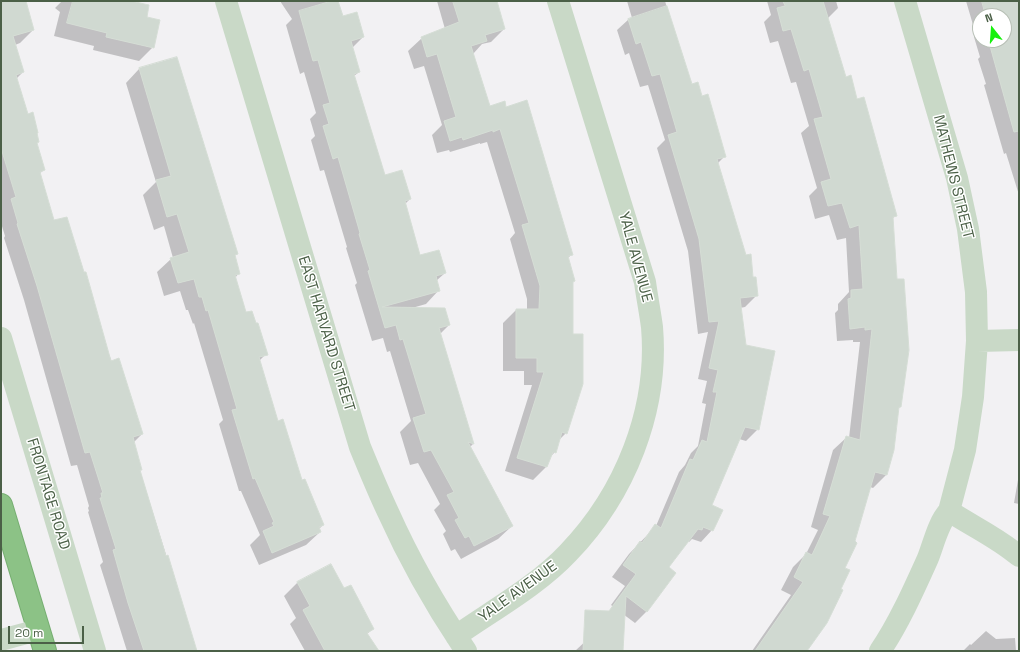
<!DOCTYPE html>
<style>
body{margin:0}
#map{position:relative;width:1020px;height:652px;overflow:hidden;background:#f2f1f3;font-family:"Space Grotesk",sans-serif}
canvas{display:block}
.frame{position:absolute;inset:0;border:2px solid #4b6047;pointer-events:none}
.north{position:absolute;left:972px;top:8px;width:40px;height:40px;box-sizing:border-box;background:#fff;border:1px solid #b7bfb5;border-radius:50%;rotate:343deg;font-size:11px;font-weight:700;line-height:16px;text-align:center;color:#4b6047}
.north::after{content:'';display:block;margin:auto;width:14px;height:18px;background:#17f10e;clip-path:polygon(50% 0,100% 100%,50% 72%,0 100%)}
.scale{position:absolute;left:8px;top:626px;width:76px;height:18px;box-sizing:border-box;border:2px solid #4b6047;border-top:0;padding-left:5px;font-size:12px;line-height:14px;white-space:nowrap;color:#4b6047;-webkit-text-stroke:3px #fff;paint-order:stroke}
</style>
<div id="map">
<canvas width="1020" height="652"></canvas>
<div class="frame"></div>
<div class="north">N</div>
<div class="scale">20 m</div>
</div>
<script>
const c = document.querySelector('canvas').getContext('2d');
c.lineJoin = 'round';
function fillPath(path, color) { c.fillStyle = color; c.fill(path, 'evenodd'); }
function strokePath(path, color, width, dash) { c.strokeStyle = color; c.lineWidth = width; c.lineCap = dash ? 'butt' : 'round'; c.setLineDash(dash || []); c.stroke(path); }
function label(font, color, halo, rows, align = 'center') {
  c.font = font + ' "Space Grotesk",sans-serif'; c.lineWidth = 3; c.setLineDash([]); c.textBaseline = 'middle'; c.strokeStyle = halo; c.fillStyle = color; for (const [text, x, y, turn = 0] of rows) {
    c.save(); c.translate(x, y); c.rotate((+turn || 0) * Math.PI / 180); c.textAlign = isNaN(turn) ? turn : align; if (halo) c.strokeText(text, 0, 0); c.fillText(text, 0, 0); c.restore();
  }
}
const shadow = new Path2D(`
 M 13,1 L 25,1 L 33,30 L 20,43 L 15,45 L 23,72 L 16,79 L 27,115 L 36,134 L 36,143 L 44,170 L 39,174 L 54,222 L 142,434 L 133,443 L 141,469 L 140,471 L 196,651 L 127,651 L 100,565 L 103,562 L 88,512 L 89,511 L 88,508 L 89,506 L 77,465 L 71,466 L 24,300 L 4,238 L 5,236 L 1,223 L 1,210 L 2,209 L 1,204 L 1,5 Z
 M 62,1 L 127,1 L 145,18 L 153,47 L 139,61 L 93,50 L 94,46 L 54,36 L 60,12 L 55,8 Z
 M 280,1 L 337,1 L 342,17 L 363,37 L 352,48 L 359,72 L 354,76 L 385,176 L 410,199 L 405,204 L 420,256 L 445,273 L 436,281 L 439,290 L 426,304 L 412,308 L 449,325 L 440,334 L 473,444 L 470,447 L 512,526 L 498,539 L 461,559 L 455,549 L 451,551 L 443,534 L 446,531 L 434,510 L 440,504 L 418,463 L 410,465 L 400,432 L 411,421 L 390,351 L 387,352 L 383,338 L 372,341 L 355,285 L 357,283 L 346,248 L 347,247 L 324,170 L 320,171 L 311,140 L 315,136 L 310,119 L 316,113 L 304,72 L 300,74 L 286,25 L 292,19 Z
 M 437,1 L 496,1 L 504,29 L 491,42 L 482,44 L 473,54 L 489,107 L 506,108 L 571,255 L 568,258 L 572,283 L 566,433 L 559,440 L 555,452 L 549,458 L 546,467 L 533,480 L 505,471 L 532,385 L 524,385 L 524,371 L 503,371 L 503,323 L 516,310 L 527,310 L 527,299 L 510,239 L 515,233 L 487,142 L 480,144 L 480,143 L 450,152 L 449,150 L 437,153 L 432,135 L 442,125 L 424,66 L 414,69 L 408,51 L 422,38 L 445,29 Z
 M 627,1 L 665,1 L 691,85 L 702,97 L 725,156 L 717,164 L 757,295 L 745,307 L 740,308 L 758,429 L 746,441 L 739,439 L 711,506 L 712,530 L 701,542 L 692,539 L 689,542 L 688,541 L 668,567 L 646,612 L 635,623 L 611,605 L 625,586 L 612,577 L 629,554 L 656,526 L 679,472 L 685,465 L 691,453 L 698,446 L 706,404 L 702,403 L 707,381 L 698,379 L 708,332 L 698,334 L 688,251 L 657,148 L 665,140 L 648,85 L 640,87 L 629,53 L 625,55 L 617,30 L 629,19 L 632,18 Z
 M 767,1 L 836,1 L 838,8 L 827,19 L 845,78 L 856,100 L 895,216 L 892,219 L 900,407 L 898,409 L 886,475 L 873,488 L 870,487 L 806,651 L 752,651 L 791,595 L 781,590 L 793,567 L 806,554 L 818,530 L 811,527 L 833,450 L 847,437 L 849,438 L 860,342 L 853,342 L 853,340 L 837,341 L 835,313 L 838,310 L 838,304 L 849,292 L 846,238 L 837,240 L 829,215 L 815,219 L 809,196 L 817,188 L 801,133 L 809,126 L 796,82 L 791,83 L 778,41 L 770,43 L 764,22 L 771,15 Z
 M 966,1 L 1019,1 L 1019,195 L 1006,153 L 1004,154 L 984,85 L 986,84 L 978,59 L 980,57 L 974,37 L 976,35 ZM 980,16 L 1004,16 L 1004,40 L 980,40 Z
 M 177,58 L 236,254 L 234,256 L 239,273 L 235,278 L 246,313 L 266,354 L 259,361 L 277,422 L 301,482 L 323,525 L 319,529 L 320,532 L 306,545 L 259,565 L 250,545 L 260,535 L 241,491 L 239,491 L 219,424 L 223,420 L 194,323 L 193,324 L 188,310 L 186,310 L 180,291 L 164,296 L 157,272 L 171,259 L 173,258 L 164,226 L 154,230 L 143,195 L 156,182 L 126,83 L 139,69 Z
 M 1019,474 L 1019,504 L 1014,503 Z
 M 298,582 L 344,590 L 373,629 L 367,634 L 378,651 L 305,651 L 290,624 L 296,618 L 284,596 Z
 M 986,631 L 996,639 L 1015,638 L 1016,651 L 963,651 L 970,644 L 971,645 Z
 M 590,637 L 602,651 L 575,651 Z`);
const building = new Path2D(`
 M 1,1 L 26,1 L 34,30 L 13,36 L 24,72 L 16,75 L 28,114 L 33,112 L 38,133 L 37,133 L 39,142 L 37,143 L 45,170 L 40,172 L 54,220 L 67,217 L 84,272 L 86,272 L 111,361 L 119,358 L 143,434 L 133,437 L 142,470 L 140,470 L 166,556 L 168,555 L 197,651 L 144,651 L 128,603 L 113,550 L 116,549 L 100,498 L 102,498 L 101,493 L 103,493 L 90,452 L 85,453 L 37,286 L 17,224 L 18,223 L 11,199 L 16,197 L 1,148 Z
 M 73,1 L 131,1 L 149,5 L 147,17 L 160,20 L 154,48 L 106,37 L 107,33 L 67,23 Z
 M 332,1 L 338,1 L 343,16 L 357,12 L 364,37 L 351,41 L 360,72 L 354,74 L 385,175 L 402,170 L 411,199 L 405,201 L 420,255 L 439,250 L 446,273 L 436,276 L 440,291 L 382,307 L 445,308 L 450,325 L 439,328 L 474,444 L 468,442 L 513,526 L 474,546 L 469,536 L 465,538 L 455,520 L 459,518 L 447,495 L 454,492 L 431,450 L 424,452 L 413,418 L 426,414 L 403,339 L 400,340 L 396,325 L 385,328 L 368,271 L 370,270 L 359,234 L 360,233 L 338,157 L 333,159 L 323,126 L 329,124 L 323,105 L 330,103 L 318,60 L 313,61 L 299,11 Z
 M 453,1 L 497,1 L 505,29 L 485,35 L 487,41 L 471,46 L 490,106 L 505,101 L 506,107 L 527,100 L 573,255 L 568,256 L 575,281 L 573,282 L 573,334 L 583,334 L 583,384 L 567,434 L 562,432 L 556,453 L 553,452 L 547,467 L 517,458 L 544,372 L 537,372 L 537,358 L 516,358 L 516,309 L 539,309 L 540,286 L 522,225 L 529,223 L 500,129 L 493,132 L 493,130 L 463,140 L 462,137 L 450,141 L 444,121 L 456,117 L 437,54 L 427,57 L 421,37 L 459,22 Z
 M 783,1 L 823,1 L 846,77 L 851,75 L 857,99 L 864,97 L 897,216 L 893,217 L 897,279 L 904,279 L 909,350 L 901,407 L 899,407 L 894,450 L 887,475 L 875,472 L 855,541 L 857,543 L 845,568 L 850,570 L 841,589 L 843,590 L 827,623 L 807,651 L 755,651 L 803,582 L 794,577 L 806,552 L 812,555 L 830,516 L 823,514 L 846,436 L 860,440 L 872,329 L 865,330 L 865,327 L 850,329 L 848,299 L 851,298 L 851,290 L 863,289 L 859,225 L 850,228 L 842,203 L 828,206 L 821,182 L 831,179 L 814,119 L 823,117 L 809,69 L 804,71 L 791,29 L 783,31 L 777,8 L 785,6 Z
 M 982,1 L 1019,1 L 1019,131 L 1014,132 L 990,46 L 992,46 L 990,40 L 1004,40 L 1004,16 L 986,16 Z
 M 667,6 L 692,84 L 698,82 L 702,96 L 708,94 L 726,157 L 717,159 L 746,255 L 751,254 L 753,277 L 756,277 L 758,296 L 740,298 L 746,345 L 775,351 L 759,430 L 745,427 L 712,505 L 723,510 L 713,531 L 703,527 L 702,530 L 698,529 L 669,567 L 676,573 L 647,612 L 626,596 L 623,651 L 583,651 L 585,610 L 609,611 L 636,574 L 623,565 L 640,541 L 642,543 L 655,524 L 661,528 L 690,459 L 693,460 L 702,440 L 707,442 L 717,392 L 713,392 L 718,370 L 709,368 L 719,321 L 709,322 L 699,239 L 668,135 L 677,132 L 660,74 L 652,76 L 641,42 L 636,44 L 628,19 Z
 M 177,57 L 238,254 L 235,255 L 240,274 L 235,275 L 246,312 L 252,311 L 256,323 L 258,323 L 268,355 L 259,357 L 278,421 L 283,419 L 302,480 L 305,479 L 324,525 L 319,527 L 321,532 L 272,553 L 263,531 L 274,526 L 272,523 L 274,522 L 255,478 L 253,479 L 232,410 L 237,409 L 208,310 L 206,311 L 202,297 L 199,297 L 194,279 L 178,283 L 170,258 L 189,252 L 177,214 L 167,217 L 156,180 L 171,176 L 139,68 Z
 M 331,564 L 344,588 L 351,585 L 374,629 L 367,633 L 379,651 L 325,651 L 303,610 L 310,606 L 297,582 Z`);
const minor = new Path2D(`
 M 226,1 L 360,447 C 369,469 378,491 388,512 C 409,559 437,608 466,651
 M 1,338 L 95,651
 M 977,341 L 1019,340
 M 949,511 C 972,526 998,538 1019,556
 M 456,636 C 493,610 537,586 568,553 C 625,494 659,410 652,327 C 650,312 647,297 645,282 L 558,1
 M 1,640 L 38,630
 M 880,651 C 899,623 914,589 928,558 C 934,543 938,523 949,511 L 965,450 L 973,397 L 977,341 L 976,292 L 968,229 L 957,178 L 905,1`);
const highway = new Path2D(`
 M 1,505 L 45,651`);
const streetNames = [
 ["MATHEWS STREET",953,177,76],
 ["YALE AVENUE",635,257,75],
 ["EAST HARVARD STREET",326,334,73],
 ["FRONTAGE ROAD",48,494,73],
 ["YALE AVENUE",518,592,-36]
];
fillPath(shadow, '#0003');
fillPath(building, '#d0d9d1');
strokePath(building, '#d5ddd5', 1);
strokePath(highway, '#76ae71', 24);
strokePath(minor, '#c9d9c7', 22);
strokePath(highway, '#8cc286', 22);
label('15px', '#4b6047', '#fff', streetNames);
</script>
